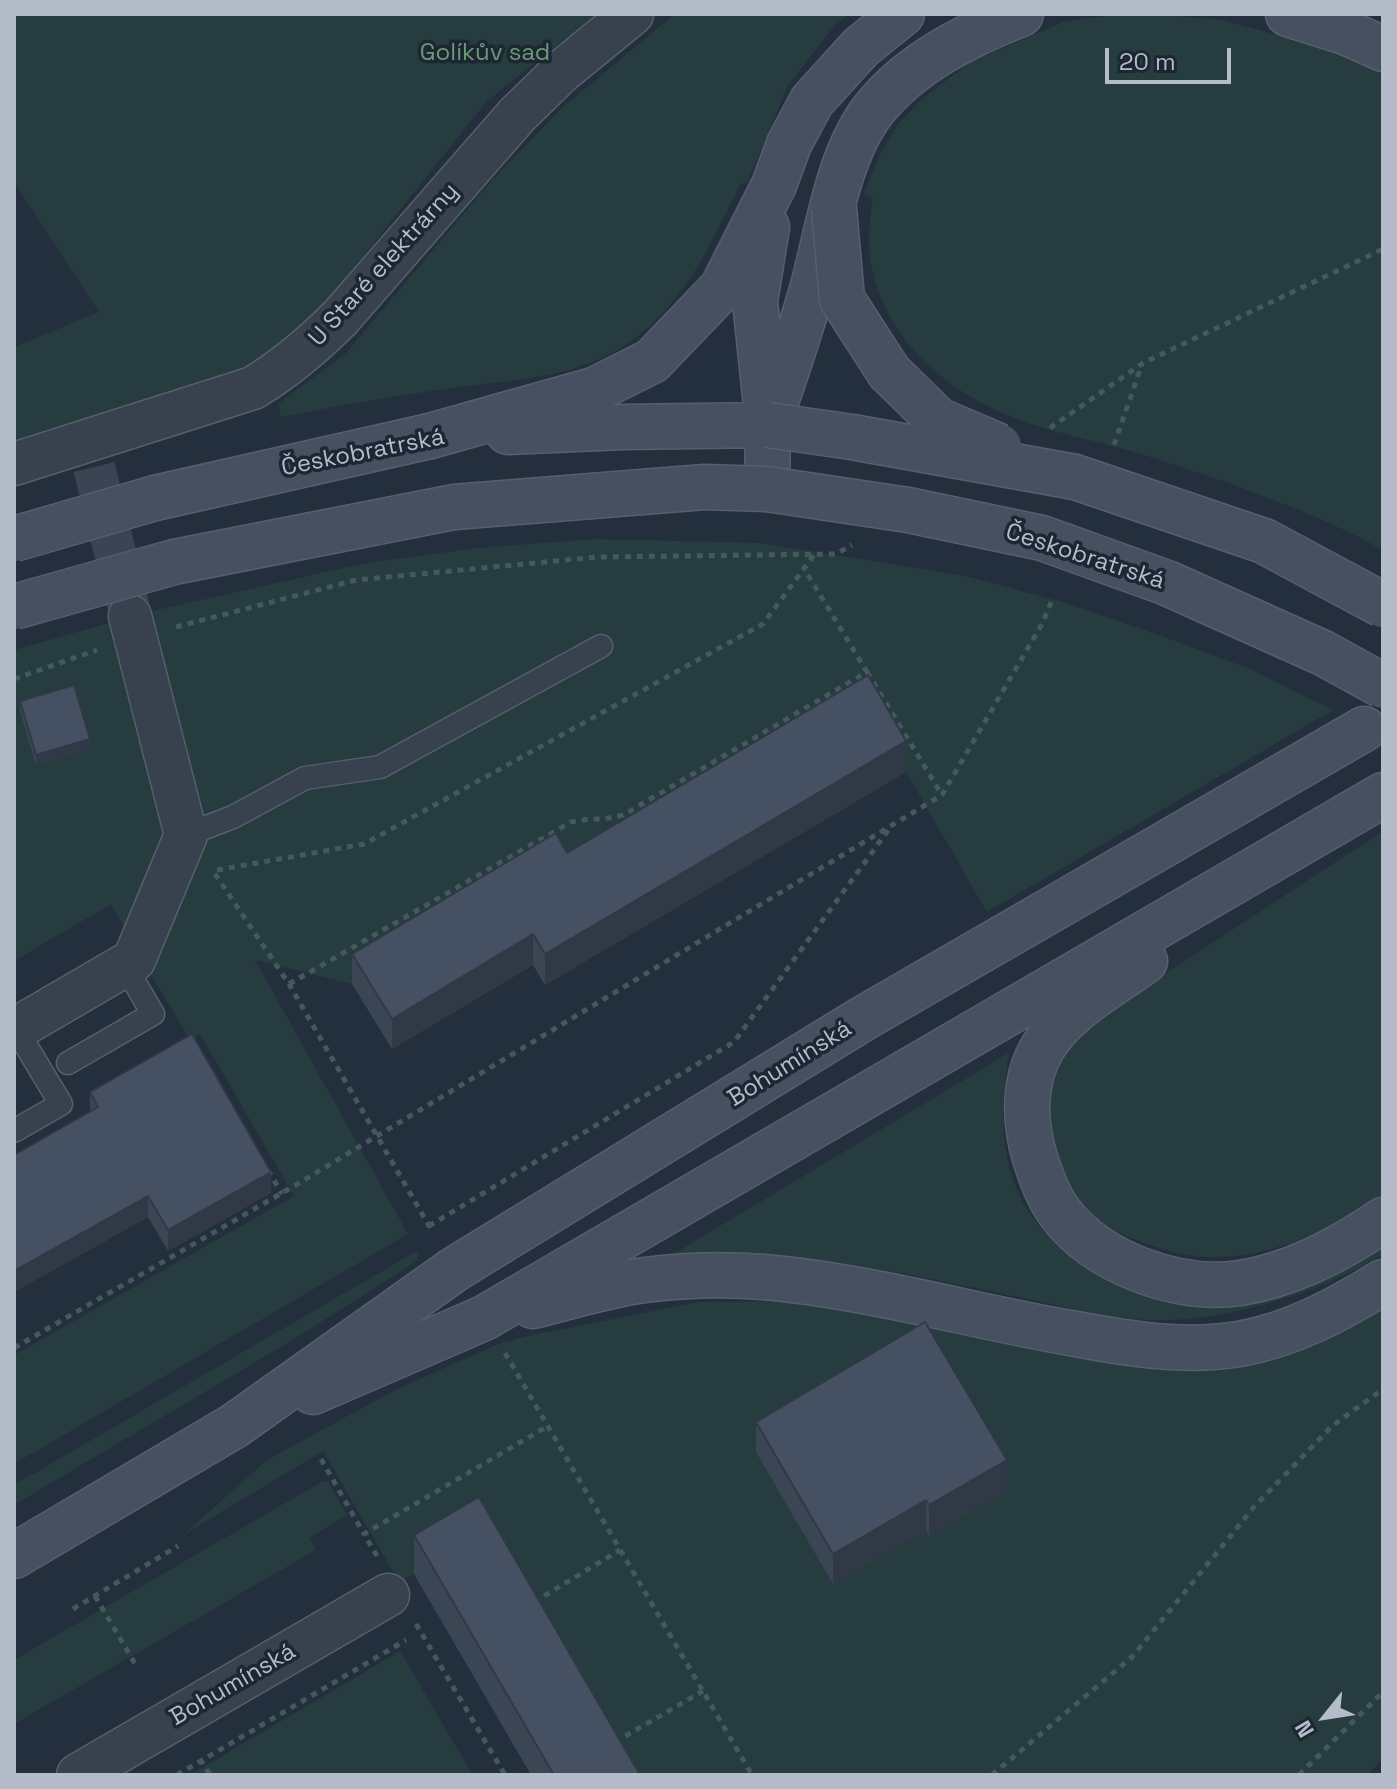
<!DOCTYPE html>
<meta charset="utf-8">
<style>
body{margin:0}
#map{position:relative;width:1397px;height:1789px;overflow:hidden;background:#242f3e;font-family:"Space Grotesk",sans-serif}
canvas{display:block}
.frame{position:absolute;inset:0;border:16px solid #b4bcc9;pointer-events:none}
.north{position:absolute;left:1285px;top:1677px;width:80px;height:80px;-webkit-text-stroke:6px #1d2633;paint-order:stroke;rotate:240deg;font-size:22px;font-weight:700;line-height:32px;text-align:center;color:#b4bcc9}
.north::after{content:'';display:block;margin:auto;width:28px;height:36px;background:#b4bcc9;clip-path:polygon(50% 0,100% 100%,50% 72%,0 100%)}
.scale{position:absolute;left:1105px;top:48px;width:126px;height:36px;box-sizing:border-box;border:4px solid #b4bcc9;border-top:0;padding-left:10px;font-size:24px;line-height:28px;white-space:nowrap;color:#b4bcc9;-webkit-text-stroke:6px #1d2633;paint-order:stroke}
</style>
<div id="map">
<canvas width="1397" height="1789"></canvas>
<div class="frame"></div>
<div class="north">N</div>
<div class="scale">20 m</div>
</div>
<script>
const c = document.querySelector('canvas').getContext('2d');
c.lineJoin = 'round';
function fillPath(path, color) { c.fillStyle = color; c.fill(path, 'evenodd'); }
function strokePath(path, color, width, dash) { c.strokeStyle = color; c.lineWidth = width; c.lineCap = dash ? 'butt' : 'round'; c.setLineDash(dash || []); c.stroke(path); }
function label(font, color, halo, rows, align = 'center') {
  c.font = font + ' "Space Grotesk",sans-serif'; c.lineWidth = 7; c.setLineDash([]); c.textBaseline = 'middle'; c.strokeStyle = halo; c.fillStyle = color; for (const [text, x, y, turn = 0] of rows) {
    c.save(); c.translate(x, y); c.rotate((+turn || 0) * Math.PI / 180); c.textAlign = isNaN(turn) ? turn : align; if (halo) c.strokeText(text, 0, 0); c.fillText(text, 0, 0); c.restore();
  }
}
const green = new Path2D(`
 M 14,14 L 596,14 L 486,102 L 315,317 L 247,368 L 14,440 L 14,347 L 99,312 L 14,182 Z
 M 675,14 L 850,14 L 835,25 L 788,85 L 747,183 L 741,183 C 712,241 686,303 631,341 C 577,380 507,380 444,389 C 389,397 336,406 281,417 L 278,404 L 346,353 L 493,179 L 563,107 Z
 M 1153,14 L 1223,20 L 1317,46 L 1383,75 L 1383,550 C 1309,509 1227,482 1147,456 C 1102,441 1049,433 1007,415 C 941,387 884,336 871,264 C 867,242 870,218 873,197 L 864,194 L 880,154 L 898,124 L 922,99 L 969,63 L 1063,22 L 1112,15 Z
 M 595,539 L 760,543 L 966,576 L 1062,602 L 1156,634 L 1248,668 L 1333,710 L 987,912 L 868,706 L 455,923 L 352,984 L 255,960 L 408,1234 L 14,1464 L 14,1355 L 294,1196 L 200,1034 L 190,1040 L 142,959 L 152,935 L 125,928 L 111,904 L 14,961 L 14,650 L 148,612 L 361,564 L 477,548 Z
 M 1383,831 L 1383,1198 C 1330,1231 1259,1264 1194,1256 C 1160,1251 1096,1229 1074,1201 C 1070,1195 1067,1186 1064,1179 C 1043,1138 1039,1112 1057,1069 C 1061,1060 1064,1048 1070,1041 C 1077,1034 1086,1028 1093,1021 Z
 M 1009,1053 C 995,1134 1002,1218 1084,1260 C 1095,1266 1110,1278 1122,1279 C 1140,1281 1175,1272 1195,1270 C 1258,1262 1320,1254 1383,1246 L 1383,1254 C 1323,1293 1218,1324 1146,1320 C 1106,1318 1066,1307 1027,1299 C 971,1287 916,1275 860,1266 C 794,1256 727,1260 660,1262 Z
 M 415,1252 L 419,1254 L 417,1261 L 291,1341 L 14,1505 L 14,1485 Z
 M 801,1301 L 1104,1359 L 1383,1307 L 1383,1759 L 1367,1775 L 618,1775 L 415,1574 L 399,1582 L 323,1451 L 183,1535 L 267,1460 L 397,1389 L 498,1344 L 532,1335 L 699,1302 Z
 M 323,1481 L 328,1482 L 347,1515 L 309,1538 L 316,1550 L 14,1724 L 14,1660 Z
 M 400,1651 L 473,1775 L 190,1775 Z`);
const streetTunnel = new Path2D(`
 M 94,467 L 129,609`);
const path = new Path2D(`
 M 1050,428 L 1143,363 L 1383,249
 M 1114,445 L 1142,364
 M 176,627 L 356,580 L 598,557 L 836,554 L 852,545
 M 867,672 L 942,795
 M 14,679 L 97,650
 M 217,870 L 364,844 L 763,624 L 814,555
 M 215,874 L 289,984 L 432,1231
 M 289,984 L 571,822 C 589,818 605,820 623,815 L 867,672 L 805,570
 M 268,1170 L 282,1194
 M 429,1226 L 734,1042 L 889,829
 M 14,1348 L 294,1186 L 942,795 L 1042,624 L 1052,600
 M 505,1353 L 752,1775
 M 321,1459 L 364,1534
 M 377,1556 L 364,1534 L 548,1426
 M 95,1596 L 137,1667
 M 534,1602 L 620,1550
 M 73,1609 L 178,1546
 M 416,1624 L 505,1775
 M 615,1742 L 703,1691
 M 200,1759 L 210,1775
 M 177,1775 L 406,1640
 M 992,1775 L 1132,1657 L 1254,1507 L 1332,1426 L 1383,1389
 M 1299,1775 L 1383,1692`);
const lane = new Path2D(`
 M 186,835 L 233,817 L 305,778 L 380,767 L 601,646
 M 68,1063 L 153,1014 L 125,966
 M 14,1131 L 61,1104 L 16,1029`);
const street = new Path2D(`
 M 14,464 L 253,388 C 286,368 313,345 340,318 L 517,115 L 561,72 L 632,14
 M 14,1030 L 134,960 L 186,835 L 130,616
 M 78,1775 L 388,1595`);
const secondary = new Path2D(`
 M 1288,14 L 1345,32 L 1383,49
 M 768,425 C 784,379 800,333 813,286 C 828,230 838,155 874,109 C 911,63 967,35 1021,14
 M 508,432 L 623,427 L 768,425
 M 430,436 L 594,390 L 652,361 L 722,288 L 774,185 L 789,144 L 812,101 L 861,47 L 902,14
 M 767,489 L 768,425 L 755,301 L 767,227
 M 1145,961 C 1111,986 1065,1010 1043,1047 C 1023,1080 1024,1122 1035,1158 C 1041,1177 1048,1197 1060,1213 C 1098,1263 1178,1292 1240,1283 C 1290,1275 1341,1249 1383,1220
 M 533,1306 C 570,1297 607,1285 645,1280 C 699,1273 755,1274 808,1282 C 898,1294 987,1319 1076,1334 C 1130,1344 1184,1353 1239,1344 C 1291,1335 1338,1310 1383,1282
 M 313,1392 L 484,1318 L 1383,795
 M 14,1556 L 234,1426 L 455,1269 L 864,1018 L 1364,729`);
const secondaryBridge = new Path2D(`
 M 834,208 L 842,299 L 889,372 L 938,420 L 999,446
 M 768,425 L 852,437 L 1075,477 L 1264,541 L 1383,605
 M 14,539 L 155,498 L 430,436
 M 14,607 L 174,562 L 454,507 L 705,487 L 767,489 L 908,510 L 1042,538 L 1167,583 L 1323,653 L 1383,686`);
const wall = new Path2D(`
 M 20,701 L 90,749 L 36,765 L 20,711 Z
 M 906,772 L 545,985 L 533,965 L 392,1049 L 352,984 L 352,954 L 567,853 Z
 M 90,1092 L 271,1193 L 168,1251 L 148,1217 L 14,1292 L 14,1155 L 90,1112 Z
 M 756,1422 L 1007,1490 L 929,1536 L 926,1530 L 833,1584 L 756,1452 Z
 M 414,1535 L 640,1775 L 531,1775 L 414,1574 Z`);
const shadedWall = new Path2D(`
 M 90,739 L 90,749 L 36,765 L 36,755 Z
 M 906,741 L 906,772 L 545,985 L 545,954 Z
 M 533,934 L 533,965 L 392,1049 L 392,1019 Z
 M 271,1172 L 271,1193 L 168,1251 L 168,1230 Z
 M 148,1196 L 148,1217 L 14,1292 L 14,1271 Z
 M 1007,1460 L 1007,1490 L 929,1536 L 929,1505 Z
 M 926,1500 L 926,1530 L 833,1584 L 833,1554 Z`);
const building = new Path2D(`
 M 868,675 L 906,741 L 545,954 L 533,934 L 392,1019 L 352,954 L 556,833 L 567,853 Z
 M 74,685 L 90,739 L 36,755 L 20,701 Z
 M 192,1034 L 271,1172 L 168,1230 L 148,1196 L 14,1271 L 14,1155 L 98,1107 L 90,1092 Z
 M 925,1322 L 1007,1460 L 929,1505 L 926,1500 L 833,1554 L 756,1422 Z
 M 479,1497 L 640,1775 L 554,1775 L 414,1535 Z`);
const parkNames = [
 ["Golíkův sad",485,53]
];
const streetNames = [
 ["U Staré elektrárny",384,265,-48],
 ["Českobratrská",363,453,-11],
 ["Českobratrská",1085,557,18],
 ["Bohumínská",790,1064,-32],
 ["Bohumínská",233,1685,-30]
];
fillPath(green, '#263c3f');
strokePath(streetTunnel, '#3a4453', 42, [42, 21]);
strokePath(lane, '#565f6c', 25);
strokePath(street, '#565f6c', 45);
strokePath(secondary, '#565f6c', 47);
strokePath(path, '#44595c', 5, [6, 6]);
strokePath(lane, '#38414e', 22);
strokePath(street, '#38414e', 42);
strokePath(secondary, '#465061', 44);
strokePath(secondaryBridge, '#565f6c', 47, []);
strokePath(secondaryBridge, '#465061', 44);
fillPath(wall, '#3b4654');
fillPath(shadedWall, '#303945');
fillPath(building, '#455162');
strokePath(building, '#303945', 2);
label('24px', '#6b9a76', '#1d2633', parkNames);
label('24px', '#b4bcc9', '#1d2633', streetNames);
</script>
